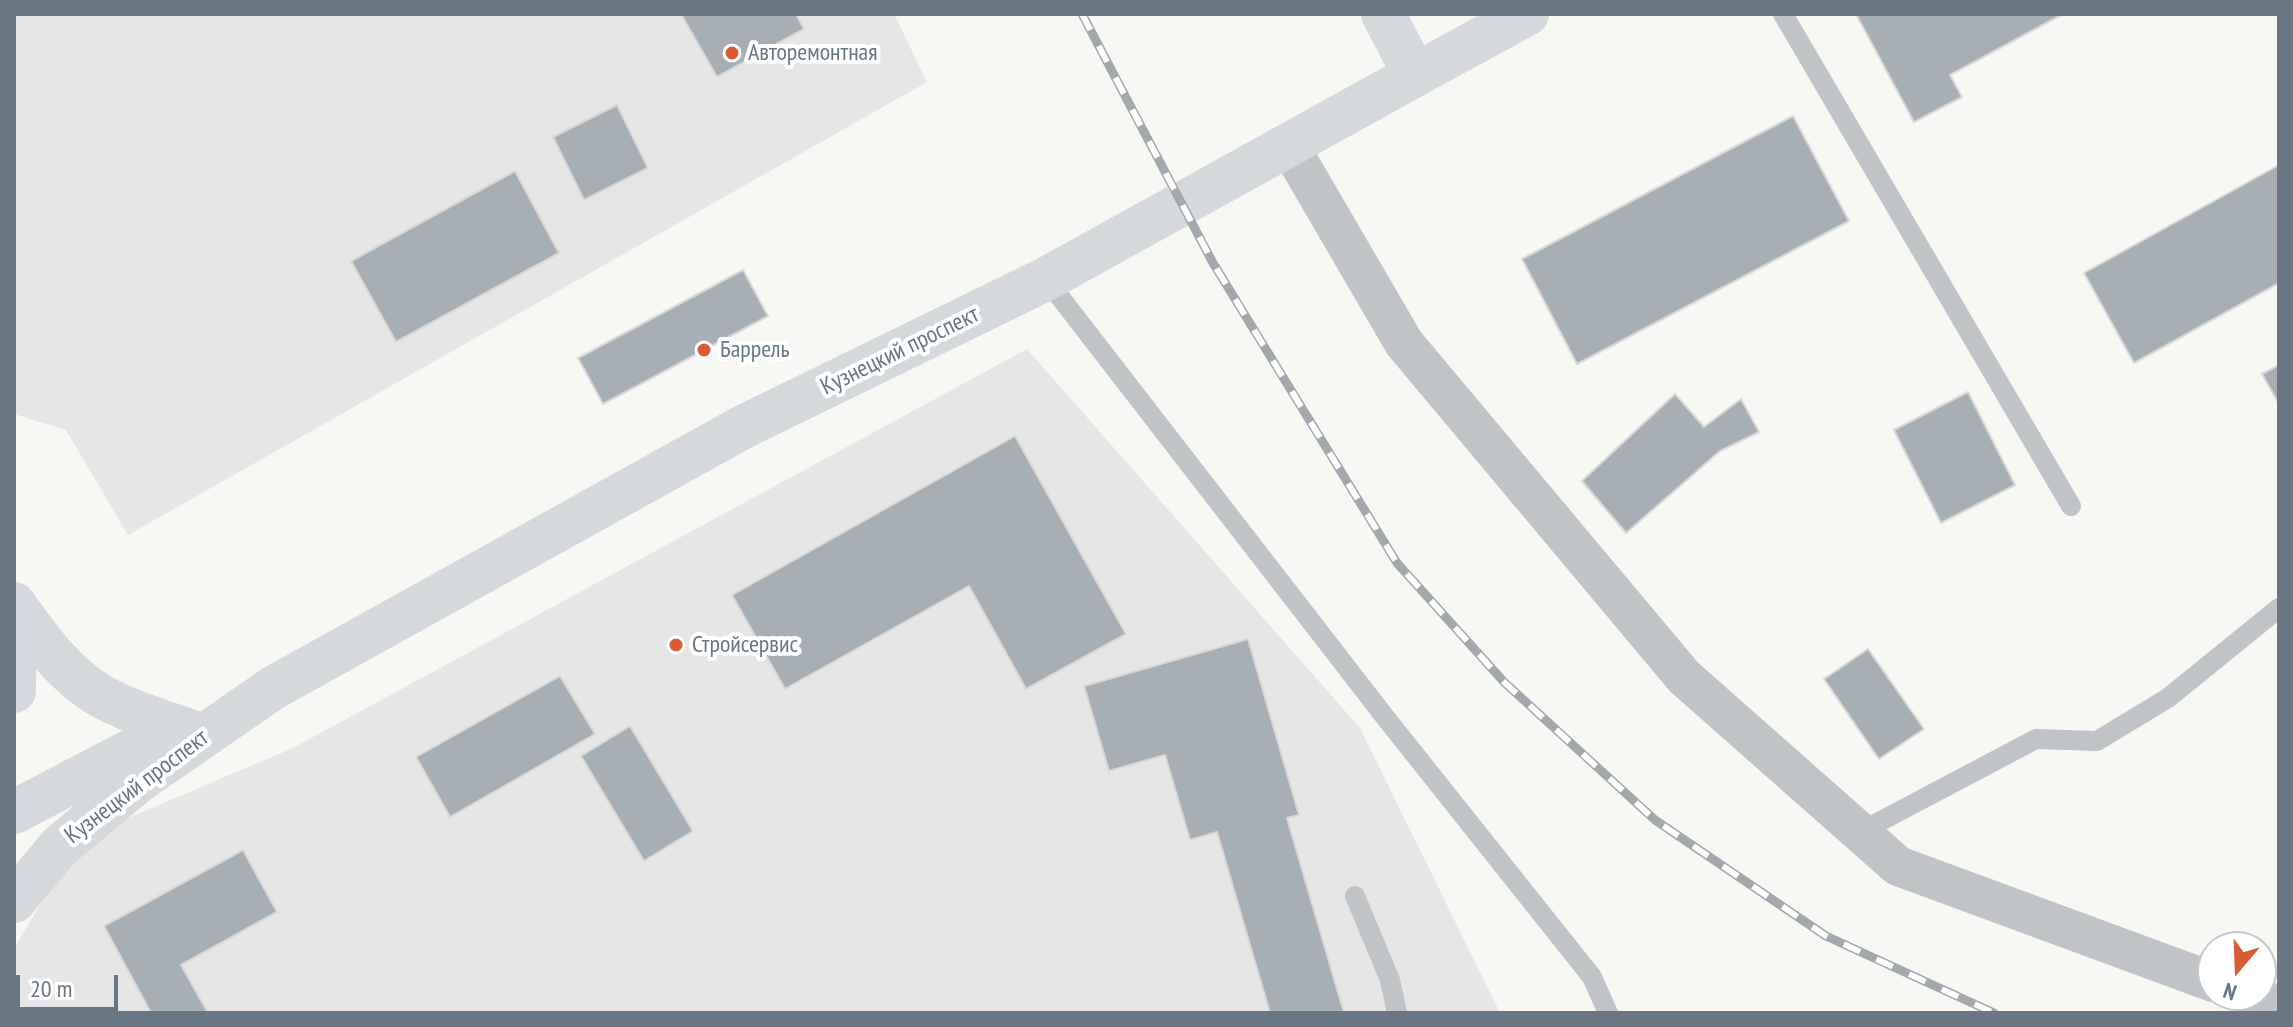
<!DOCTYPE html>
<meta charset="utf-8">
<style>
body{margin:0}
#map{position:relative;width:2293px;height:1027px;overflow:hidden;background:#f7f7f4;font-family:"PT Sans Narrow",sans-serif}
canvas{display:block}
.frame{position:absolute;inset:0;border:16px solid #687783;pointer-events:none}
.north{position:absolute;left:2197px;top:931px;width:80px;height:80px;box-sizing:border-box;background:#fff;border:2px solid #c3c9cd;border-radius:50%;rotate:199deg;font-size:22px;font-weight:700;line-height:32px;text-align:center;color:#687783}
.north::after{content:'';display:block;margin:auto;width:28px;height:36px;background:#d75b34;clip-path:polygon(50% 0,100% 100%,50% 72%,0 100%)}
.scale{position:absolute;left:16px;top:975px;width:102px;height:36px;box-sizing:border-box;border:4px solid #687783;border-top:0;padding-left:10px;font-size:24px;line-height:28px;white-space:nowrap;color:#687783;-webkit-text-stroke:6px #fff;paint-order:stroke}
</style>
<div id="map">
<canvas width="2293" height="1027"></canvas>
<div class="frame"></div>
<div class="north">N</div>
<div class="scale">20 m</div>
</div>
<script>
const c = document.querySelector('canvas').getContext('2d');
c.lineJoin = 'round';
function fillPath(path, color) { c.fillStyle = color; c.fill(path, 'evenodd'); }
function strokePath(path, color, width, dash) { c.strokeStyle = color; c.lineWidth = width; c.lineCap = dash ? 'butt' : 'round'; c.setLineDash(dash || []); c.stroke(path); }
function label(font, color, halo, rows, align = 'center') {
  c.font = font + ' "PT Sans Narrow",sans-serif'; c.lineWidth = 8; c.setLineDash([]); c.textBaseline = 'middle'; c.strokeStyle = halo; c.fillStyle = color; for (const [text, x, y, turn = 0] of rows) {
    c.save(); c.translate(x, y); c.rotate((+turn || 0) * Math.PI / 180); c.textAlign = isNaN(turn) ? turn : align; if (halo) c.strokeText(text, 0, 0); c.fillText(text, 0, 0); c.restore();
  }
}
const built = new Path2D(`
 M 14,14 L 894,14 L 927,82 L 128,535 L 66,430 L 14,414 Z
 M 1027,349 L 1360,728 L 1500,1013 L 14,1013 L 14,948 L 51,887 L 107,827 L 293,748 Z`);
const building = new Path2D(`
 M 681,14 L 796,14 L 804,29 L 717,77 Z
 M 1856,14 L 2063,14 L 1950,75 L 1962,97 L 1914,122 Z
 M 617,105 L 648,168 L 584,200 L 553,137 Z
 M 1793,116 L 1849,221 L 1577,364 L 1522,259 Z
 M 2279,165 L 2279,283 L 2134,363 L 2084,273 Z
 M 515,171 L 559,253 L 396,342 L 351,261 Z
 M 743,270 L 768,316 L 603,404 L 578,358 Z
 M 2279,365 L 2279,404 L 2262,374 Z
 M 1968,392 L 2015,485 L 1941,523 L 1894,430 Z
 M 1675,394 L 1704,427 L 1741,399 L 1759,432 L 1720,451 L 1626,533 L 1582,481 Z
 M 1015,436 L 1126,634 L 1026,689 L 969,586 L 785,689 L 732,595 Z
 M 1248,639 L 1299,815 L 1287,818 L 1344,1013 L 1270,1013 L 1217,832 L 1190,840 L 1165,755 L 1109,771 L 1084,686 Z
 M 1868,649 L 1924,729 L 1879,759 L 1824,679 Z
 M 560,676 L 595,734 L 450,817 L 416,757 Z
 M 630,726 L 693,831 L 644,861 L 581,756 Z
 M 243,850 L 277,912 L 181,965 L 208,1013 L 151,1013 L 104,926 Z`);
const lane = new Path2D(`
 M 1783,14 L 2071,506
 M 1046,279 L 1385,717 L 1592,977 L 1608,1013
 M 1860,832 L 2036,739 L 2097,741 L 2168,698 L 2279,608
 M 1355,896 L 1390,980 L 1397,1013`);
const street = new Path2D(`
 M 1288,144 L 1404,343 L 1684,677 L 1898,866 L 2213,982
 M 2250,995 L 2279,1006`);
const secondary = new Path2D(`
 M 1415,75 L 1527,14`);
const primary = new Path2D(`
 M 14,604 C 38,638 63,673 99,695 C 127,711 161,721 192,732
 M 14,659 L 14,691
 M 14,812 L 171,730
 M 14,901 L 59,847 L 137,782 L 273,688 L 743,427 L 1046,279 L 1415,75 L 1383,14`);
const rail = new Path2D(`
 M 1082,14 L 1213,263 L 1397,563 L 1504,682 L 1655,820 L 1826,936 L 1994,1013`);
const markers = [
 [732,53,8,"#d75b34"],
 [704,350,8,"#d75b34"],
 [676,645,8,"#d75b34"]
];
const poiNames = [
 ["Авторемонтная",748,53],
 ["Баррель",720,350],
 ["Стройсервис",692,645]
];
const streetNames = [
 ["Кузнецкий проспект",900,351,-26],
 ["Кузнецкий проспект",137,787,-37]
];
fillPath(built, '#e5e6e5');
fillPath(building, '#a8afb4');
strokePath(building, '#d8d8d7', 2);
strokePath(lane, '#c0c4c7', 20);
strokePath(street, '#c0c4c7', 40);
strokePath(secondary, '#d5d9dc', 44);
strokePath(primary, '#d5d9dc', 44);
strokePath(rail, '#a2a8ac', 9);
strokePath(rail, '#fff', 6, [18]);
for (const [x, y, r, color] of markers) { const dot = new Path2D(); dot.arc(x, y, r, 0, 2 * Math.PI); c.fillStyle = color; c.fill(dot); strokePath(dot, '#fff', 3); }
label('24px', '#687783', '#fff', poiNames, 'left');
label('24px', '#687783', '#fff', streetNames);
</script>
